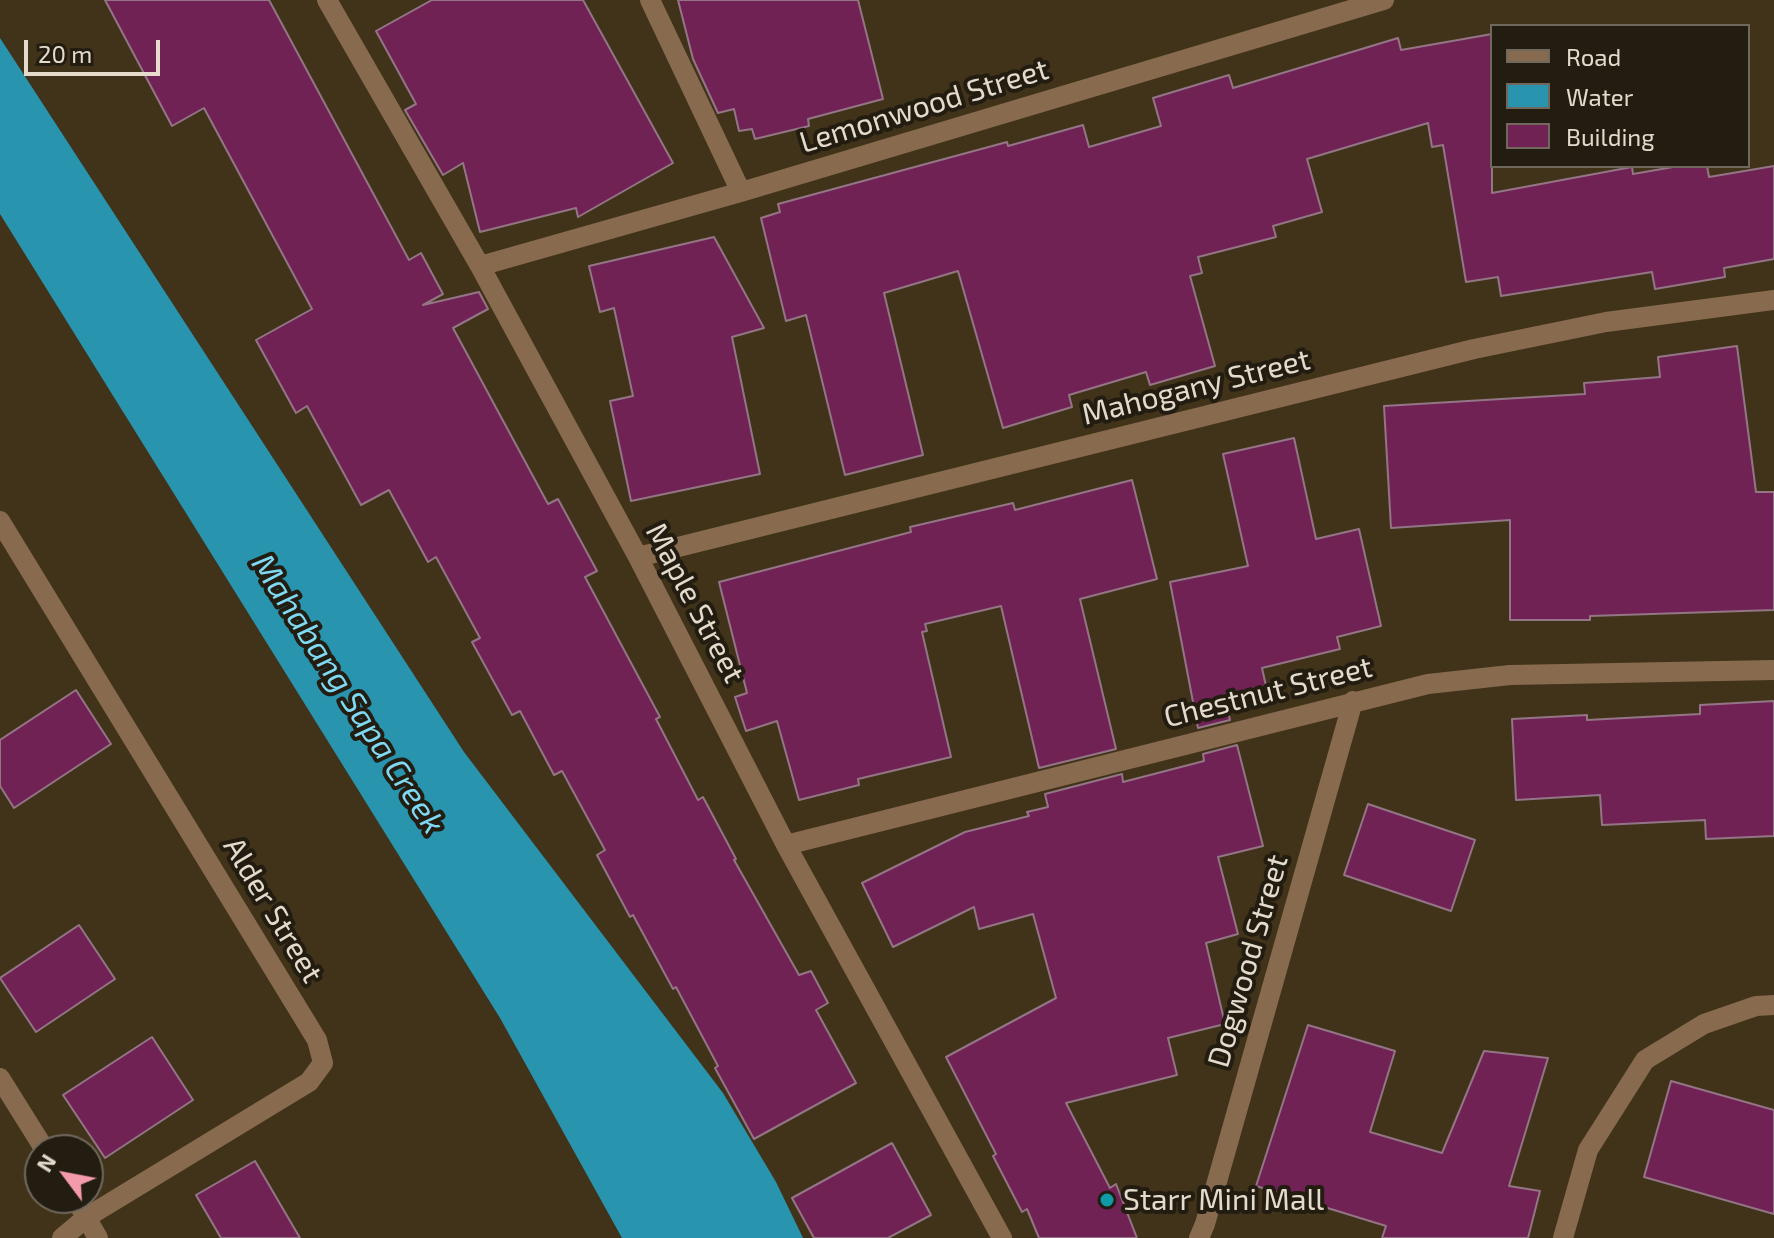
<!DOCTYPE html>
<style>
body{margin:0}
#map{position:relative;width:1774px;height:1238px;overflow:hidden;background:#413319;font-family:"Exo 2",sans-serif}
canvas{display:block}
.legend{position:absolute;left:1490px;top:24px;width:260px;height:144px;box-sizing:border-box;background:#221c11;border:2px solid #70685c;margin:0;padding:10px 14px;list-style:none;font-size:24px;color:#e4dbcc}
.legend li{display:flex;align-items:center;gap:16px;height:40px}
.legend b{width:40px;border:2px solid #70685c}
.north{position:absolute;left:24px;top:1134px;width:80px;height:80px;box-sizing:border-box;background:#221c11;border:2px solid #70685c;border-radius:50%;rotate:302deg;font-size:22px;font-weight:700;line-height:32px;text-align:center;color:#e4dbcc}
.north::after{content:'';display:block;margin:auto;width:28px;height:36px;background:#f39aab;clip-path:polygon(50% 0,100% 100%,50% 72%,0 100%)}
.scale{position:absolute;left:24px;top:40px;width:136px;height:36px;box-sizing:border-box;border:4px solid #e4dbcc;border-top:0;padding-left:10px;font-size:24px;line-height:28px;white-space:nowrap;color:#e4dbcc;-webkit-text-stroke:6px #221c11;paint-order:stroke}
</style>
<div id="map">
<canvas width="1774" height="1238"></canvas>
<ul class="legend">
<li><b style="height:10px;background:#886b4e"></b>Road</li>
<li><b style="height:22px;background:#2894ae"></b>Water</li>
<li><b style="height:22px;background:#712255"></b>Building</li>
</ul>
<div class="north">N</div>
<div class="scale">20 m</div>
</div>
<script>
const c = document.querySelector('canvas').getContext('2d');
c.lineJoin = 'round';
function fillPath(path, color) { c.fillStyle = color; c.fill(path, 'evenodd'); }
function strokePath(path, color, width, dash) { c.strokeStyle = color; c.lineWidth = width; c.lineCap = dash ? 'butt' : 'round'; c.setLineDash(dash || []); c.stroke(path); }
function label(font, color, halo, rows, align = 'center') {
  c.font = font + ' "Exo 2",sans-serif'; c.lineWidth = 8; c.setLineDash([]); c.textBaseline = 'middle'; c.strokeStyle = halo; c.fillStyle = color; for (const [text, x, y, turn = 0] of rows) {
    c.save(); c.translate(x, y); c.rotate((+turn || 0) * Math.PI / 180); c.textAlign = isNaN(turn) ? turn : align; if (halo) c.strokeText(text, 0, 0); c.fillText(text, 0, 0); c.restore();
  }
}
const water = new Path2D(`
 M 0,38 L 464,752 L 723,1093 L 776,1182 L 803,1238 L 622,1238 L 500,1018 L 0,214 Z`);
const building = new Path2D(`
 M 105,0 L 269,0 L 409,260 L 421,253 L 443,294 L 423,305 L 479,292 L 488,309 L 453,328 L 548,504 L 558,499 L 597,571 L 585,577 L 660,717 L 656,719 L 698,800 L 703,797 L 736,859 L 734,860 L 799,975 L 811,971 L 828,1003 L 816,1010 L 856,1083 L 754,1139 L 715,1068 L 718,1066 L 676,987 L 673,989 L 633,915 L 630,917 L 597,855 L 605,850 L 562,771 L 554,775 L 520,711 L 512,715 L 472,642 L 480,638 L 436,557 L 428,562 L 389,490 L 361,505 L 307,406 L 296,413 L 256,340 L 312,309 L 204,108 L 172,126 Z
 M 432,0 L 583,0 L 673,163 L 578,217 L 576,208 L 480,232 L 463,163 L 443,175 L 405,110 L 416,104 L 376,31 Z
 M 678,0 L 858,0 L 883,99 L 808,119 L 809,126 L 755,139 L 752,129 L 739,131 L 734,109 L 718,113 L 693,59 Z
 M 1492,34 L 1492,193 L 1632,167 L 1633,174 L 1679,166 L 1707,166 L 1709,177 L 1774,166 L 1774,259 L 1724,268 L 1725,277 L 1655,289 L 1652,272 L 1501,296 L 1498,277 L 1466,282 L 1443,145 L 1432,147 L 1428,123 L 1307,159 L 1322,212 L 1273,226 L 1276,237 L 1198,257 L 1202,273 L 1190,276 L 1215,366 L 1150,385 L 1146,372 L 1069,395 L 1072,407 L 1003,428 L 958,271 L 884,293 L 923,455 L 845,475 L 806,315 L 786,321 L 761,218 L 780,212 L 778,204 L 1007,142 L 1008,146 L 1083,125 L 1089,147 L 1161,126 L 1153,98 L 1229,75 L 1233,88 L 1398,38 L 1401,50 Z
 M 714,237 L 764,328 L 732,337 L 760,474 L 631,501 L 610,401 L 633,396 L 614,308 L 600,312 L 589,266 Z
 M 1737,346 L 1756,492 L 1774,492 L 1774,610 L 1590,616 L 1590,620 L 1510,620 L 1510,520 L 1391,528 L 1384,406 L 1585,394 L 1584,383 L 1660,377 L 1658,357 Z
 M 1294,438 L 1316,539 L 1359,529 L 1381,626 L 1337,637 L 1340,649 L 1262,668 L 1266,686 L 1224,695 L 1230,720 L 1198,728 L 1170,582 L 1248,566 L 1223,454 Z
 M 1132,480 L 1157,579 L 1080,599 L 1116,749 L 1039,768 L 1001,606 L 925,624 L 927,631 L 922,632 L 951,757 L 858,779 L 859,785 L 799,800 L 777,721 L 746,731 L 735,697 L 747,693 L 719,582 L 911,532 L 910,527 L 1013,503 L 1015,510 Z
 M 76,690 L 111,744 L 14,808 L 0,786 L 0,740 Z
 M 1774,701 L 1774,836 L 1706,839 L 1705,820 L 1602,825 L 1600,795 L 1516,800 L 1512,719 L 1587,715 L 1587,720 L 1700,714 L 1700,705 Z
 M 1237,745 L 1263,846 L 1218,857 L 1238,934 L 1206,943 L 1225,1024 L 1168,1038 L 1177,1075 L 1066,1103 L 1110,1188 L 1116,1184 L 1137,1238 L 1039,1238 L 1027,1209 L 1022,1212 L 993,1156 L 996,1154 L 946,1057 L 1056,998 L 1033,914 L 979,929 L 974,907 L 893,947 L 862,883 L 965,832 L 1029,816 L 1027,812 L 1048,807 L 1045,794 L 1122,774 L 1123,782 L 1204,761 L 1203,754 Z
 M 1368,804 L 1475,840 L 1451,911 L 1344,875 Z
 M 79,925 L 115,979 L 36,1032 L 0,978 Z
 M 1308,1025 L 1395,1051 L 1370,1132 L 1442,1153 L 1484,1051 L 1548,1058 L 1509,1186 L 1540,1191 L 1528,1238 L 1382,1238 L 1386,1226 L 1256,1186 Z
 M 152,1037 L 193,1100 L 105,1158 L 63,1095 Z
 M 1671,1081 L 1774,1110 L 1774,1214 L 1644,1177 Z
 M 892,1143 L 931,1215 L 888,1238 L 814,1238 L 792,1198 Z
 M 255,1161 L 300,1238 L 221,1238 L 196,1195 Z`);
const minor = new Path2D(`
 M 327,0 L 480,266 L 638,557 L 786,845 L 1002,1238
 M 650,0 L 741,192
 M 480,266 L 741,192 L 1384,0
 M 0,521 L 317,1040 L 323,1063 L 309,1082 L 87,1217 L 62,1238
 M 638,557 L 1474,349 L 1606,322 L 1774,300
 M 786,845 L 1428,684 L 1510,675 L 1774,670
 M 0,1078 L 45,1150
 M 75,1198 L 98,1238
 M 1199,1238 L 1205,1224 L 1353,701
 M 1563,1238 L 1588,1150 L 1645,1060 L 1704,1024 L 1756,1006 L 1774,1005`);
const markers = [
 [1107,1200,8,"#0f9aa8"]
];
const streetNames = [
 ["Lemonwood Street",924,106,-17],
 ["Mahogany Street",1196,387,-14],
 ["Maple Street",695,603,62],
 ["Chestnut Street",1268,692,-14],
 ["Alder Street",273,910,59],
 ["Dogwood Street",1248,961,-74]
];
const poiNames = [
 ["Starr Mini Mall",1123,1200]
];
const waterNames = [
 ["Mahabang Sapa Creek",348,694,57]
];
fillPath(water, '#2894ae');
fillPath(building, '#712255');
strokePath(building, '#937585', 2);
strokePath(minor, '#886b4e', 20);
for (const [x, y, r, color] of markers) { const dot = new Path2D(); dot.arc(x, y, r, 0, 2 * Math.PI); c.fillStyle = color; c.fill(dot); strokePath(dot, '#221c11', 3); }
label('30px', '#e4dbcc', '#221c11', streetNames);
label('30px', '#e4dbcc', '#221c11', poiNames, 'left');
label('italic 32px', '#7fd9f2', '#221c11', waterNames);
</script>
